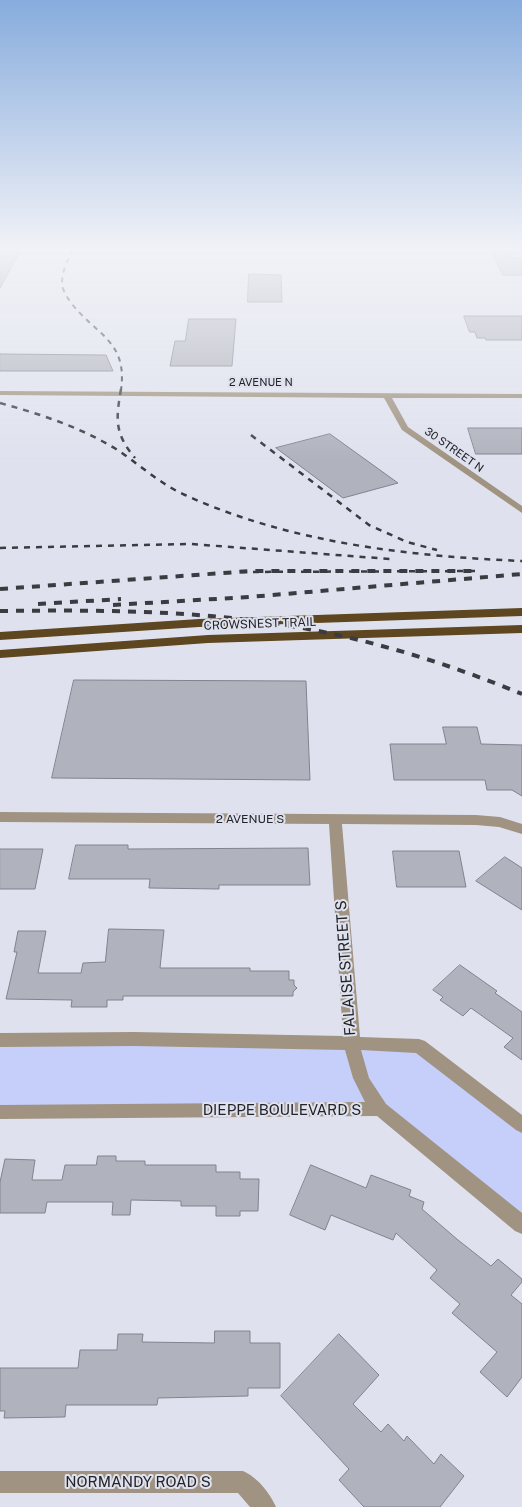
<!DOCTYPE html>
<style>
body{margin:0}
canvas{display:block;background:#dfe2ee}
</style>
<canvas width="522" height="1507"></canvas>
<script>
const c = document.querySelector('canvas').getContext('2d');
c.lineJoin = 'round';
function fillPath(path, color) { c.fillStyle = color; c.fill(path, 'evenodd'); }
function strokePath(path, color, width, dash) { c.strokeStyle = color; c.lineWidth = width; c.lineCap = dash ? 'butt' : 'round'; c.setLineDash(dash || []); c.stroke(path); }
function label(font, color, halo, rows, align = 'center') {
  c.font = font + ' "Public Sans",sans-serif'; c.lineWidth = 4; c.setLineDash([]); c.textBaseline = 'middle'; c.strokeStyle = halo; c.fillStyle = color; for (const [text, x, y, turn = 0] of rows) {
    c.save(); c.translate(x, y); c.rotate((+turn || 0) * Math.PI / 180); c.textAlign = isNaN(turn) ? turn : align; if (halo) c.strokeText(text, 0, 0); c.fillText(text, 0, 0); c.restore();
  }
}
const green = new Path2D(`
 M 0,1040 L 419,1046 L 522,1125 L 522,1225 L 380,1109 L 0,1112 Z`);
const building = new Path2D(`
 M 0,249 L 21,249 L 0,288 Z
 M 491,250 L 508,250 L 512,258 L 522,258 L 522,275 L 503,275 Z
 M 249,274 L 281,275 L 282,302 L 248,302 Z
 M 464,316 L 522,316 L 522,340 L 486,340 L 485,338 L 477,338 L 475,332 L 470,332 Z
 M 189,319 L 236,319 L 232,366 L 170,366 L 175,341 L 185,341 Z
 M 0,354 L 106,355 L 113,371 L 0,371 Z
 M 468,428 L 522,428 L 522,454 L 476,454 Z
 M 330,434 L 398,483 L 343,498 L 276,448 Z
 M 74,680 L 306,681 L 310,780 L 52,778 Z
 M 443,727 L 477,727 L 481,744 L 522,745 L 522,796 L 512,790 L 487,790 L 485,780 L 394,780 L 390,744 L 446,744 Z
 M 76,845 L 128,845 L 128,849 L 308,848 L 310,885 L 219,885 L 219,889 L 149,888 L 150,879 L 69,879 Z
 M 0,849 L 43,849 L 35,889 L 0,889 Z
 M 393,851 L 459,851 L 466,887 L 397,887 Z
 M 505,857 L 522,868 L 522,910 L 476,881 Z
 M 109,929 L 164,930 L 160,968 L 250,968 L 250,971 L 289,971 L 289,980 L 294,980 L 294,985 L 297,988 L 293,992 L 293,996 L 123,996 L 123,1000 L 107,1000 L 107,1007 L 71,1007 L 72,1000 L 6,999 L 17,952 L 14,952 L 18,931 L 46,931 L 38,973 L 81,973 L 83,963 L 105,962 Z
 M 460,965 L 497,991 L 495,993 L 522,1012 L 522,1060 L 504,1047 L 513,1038 L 471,1008 L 463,1016 L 440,1000 L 443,997 L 433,990 Z
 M 98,1156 L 116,1156 L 116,1161 L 145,1161 L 145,1165 L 216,1165 L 216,1172 L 240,1172 L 240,1179 L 259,1179 L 258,1211 L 240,1211 L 240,1216 L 216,1216 L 216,1206 L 181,1206 L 181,1201 L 131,1200 L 130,1215 L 112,1215 L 113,1202 L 47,1202 L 45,1213 L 0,1213 L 0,1182 L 5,1159 L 35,1160 L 32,1180 L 62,1180 L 65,1165 L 96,1165 Z
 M 311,1165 L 366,1188 L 371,1175 L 411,1190 L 409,1196 L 424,1202 L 422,1209 L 458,1240 L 491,1266 L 498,1259 L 522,1279 L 522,1282 L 511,1295 L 522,1304 L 522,1377 L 507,1397 L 480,1372 L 497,1352 L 452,1313 L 460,1304 L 430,1278 L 437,1270 L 396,1233 L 393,1240 L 331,1215 L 325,1230 L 290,1215 Z
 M 215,1331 L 250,1331 L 250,1343 L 280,1343 L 280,1388 L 248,1388 L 248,1396 L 158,1398 L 157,1405 L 66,1405 L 65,1417 L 4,1418 L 5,1411 L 0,1411 L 0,1368 L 78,1368 L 80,1350 L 117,1350 L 118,1334 L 143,1334 L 142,1342 L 214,1343 Z
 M 339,1334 L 379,1375 L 353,1404 L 381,1432 L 388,1424 L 404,1441 L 407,1436 L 434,1464 L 441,1454 L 464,1476 L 440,1507 L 364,1507 L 339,1480 L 349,1469 L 281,1396 Z`);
const minor = new Path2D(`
 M 0,812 L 476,815 L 500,817 L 522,824 L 522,834 L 499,827 L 476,825 L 342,824 L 360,1037 L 419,1039 L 425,1041 L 522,1115 L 522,1133 L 516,1130 L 416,1053 L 361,1050 L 369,1078 L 386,1104 L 522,1213 L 522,1234 L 515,1231 L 377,1116 L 0,1119 L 0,1105 L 365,1102 L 353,1078 L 345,1050 L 134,1046 L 0,1047 L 0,1033 L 134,1032 L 343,1036 L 329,824 L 0,822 Z
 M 0,1471 L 243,1471 C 257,1477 270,1493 276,1507 L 250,1507 L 238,1493 L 0,1493 Z`);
const tertiary = new Path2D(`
 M 0,391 L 522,394 L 522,398 L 392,398 L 408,427 L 522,506 L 522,513 L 402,430 L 384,398 L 0,395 Z`);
const trunk = new Path2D(`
 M 522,608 L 522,616 L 199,627 L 0,640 L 0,632 L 199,619 Z
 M 522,625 L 522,633 L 208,643 L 0,658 L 0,650 L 208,635 Z`);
const railFar2 = new Path2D(`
 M 72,249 C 68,260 62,271 62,283 C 62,289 66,295 69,300 C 94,335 128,339 121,390`);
const railFar1 = new Path2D(`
 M 121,389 C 116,419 114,433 135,458
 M 0,403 C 40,414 80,427 116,449 C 139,464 160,484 185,495 C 291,543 407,556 522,561
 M 251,435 L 369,525 L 407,542 L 437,550
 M 0,548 L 191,544 L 390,559
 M 241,572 L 477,571`);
const rail = new Path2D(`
 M 0,589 L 251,571 L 477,571
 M 38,604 L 121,599
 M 113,605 L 249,597 L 522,574
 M 0,611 C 83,610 166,610 249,620 C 343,631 435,658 522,694`);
const farStreetnames = [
 ["2 AVENUE N",261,383],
 ["30 STREET N",454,450,35]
];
const streetNames = [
 ["CROWSNEST TRAIL",260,624,-2],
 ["2 AVENUE S",250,819]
];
const nearStreetnames = [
 ["FALAISE STREET S",346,968,-94],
 ["DIEPPE BOULEVARD S",282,1110],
 ["NORMANDY ROAD S",138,1482]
];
fillPath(green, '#c5cff9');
fillPath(building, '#b0b2bd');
strokePath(building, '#81838e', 1);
fillPath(minor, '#a09381');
fillPath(tertiary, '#a09381');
fillPath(trunk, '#5d4620');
strokePath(railFar2, '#3a3c41', 2, [5, 5]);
strokePath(railFar1, '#3a3c41', 2.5, [6, 6]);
strokePath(rail, '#3a3c41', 4, [8, 8]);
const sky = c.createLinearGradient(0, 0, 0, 460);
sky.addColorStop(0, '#87acdd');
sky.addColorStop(0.54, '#f1f2f7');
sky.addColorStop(1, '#f1f2f700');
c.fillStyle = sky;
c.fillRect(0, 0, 522, 460);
label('11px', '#232428', '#dfe2ee', farStreetnames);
label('12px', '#232428', '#dfe2ee', streetNames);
label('15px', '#232428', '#dfe2ee', nearStreetnames);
</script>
